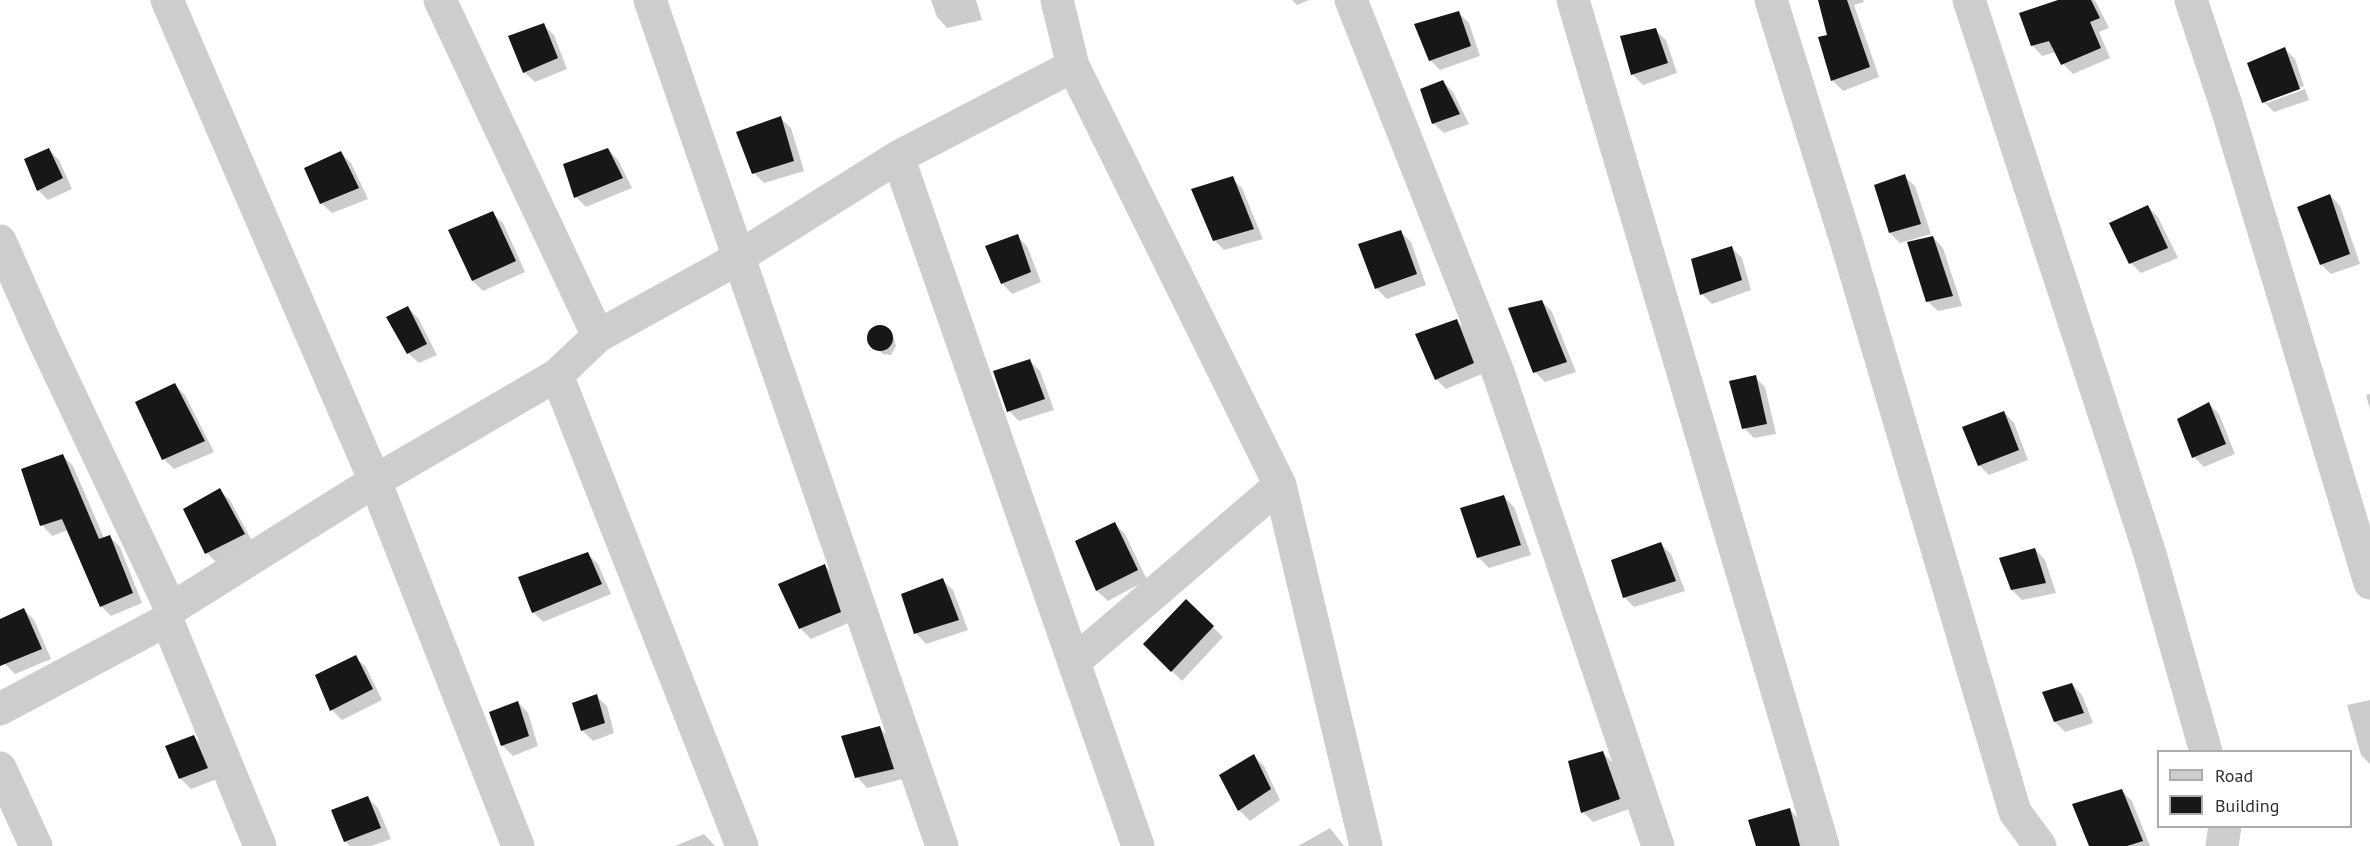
<!DOCTYPE html>
<style>
body{margin:0}
#map{position:relative;width:2370px;height:846px;overflow:hidden;background:#fff;font-family:"PT Sans",sans-serif}
canvas{display:block}
.legend{position:absolute;left:2157px;top:750px;width:195px;height:78px;box-sizing:border-box;background:#fff;border:2px solid #acacac;margin:0;padding:8px 10px;list-style:none;font-size:18px;color:#303030}
.legend li{display:flex;align-items:center;gap:12px;height:30px}
.legend b{width:30px;border:2px solid #acacac}
</style>
<div id="map">
<canvas width="2370" height="846"></canvas>
<ul class="legend">
<li><b style="height:8px;background:#cdcdcd"></b>Road</li>
<li><b style="height:16px;background:#171717"></b>Building</li>
</ul>
</div>
<script>
const c = document.querySelector('canvas').getContext('2d');
c.lineJoin = 'round';
function fillPath(path, color) { c.fillStyle = color; c.fill(path, 'evenodd'); }
function strokePath(path, color, width, dash) { c.strokeStyle = color; c.lineWidth = width; c.lineCap = dash ? 'butt' : 'round'; c.setLineDash(dash || []); c.stroke(path); }
const shadow = new Path2D(`
 M 931,0 L 976,0 L 982,20 L 947,28 L 937,17 Z
 M 1292,0 L 1309,0 L 1297,5 Z
 M 1820,0 L 1863,0 L 1864,2 L 1854,5 L 1879,77 L 1843,91 L 1832,80 L 1820,38 L 1829,36 Z
 M 2062,0 L 2094,0 L 2096,2 L 2109,28 L 2099,32 L 2110,58 L 2073,74 L 2063,64 L 2056,52 L 2042,56 L 2032,45 Z
 M 1458,12 L 1469,23 L 1480,56 L 1440,70 L 1430,60 Z
 M 543,25 L 554,35 L 567,69 L 535,82 L 524,72 Z
 M 1655,30 L 1666,40 L 1677,73 L 1643,85 L 1633,75 L 1622,37 Z
 M 2285,49 L 2295,59 L 2304,86 L 2267,100 L 2267,103 L 2305,89 L 2309,100 L 2274,112 L 2264,102 Z
 M 1443,82 L 1453,92 L 1469,124 L 1444,133 L 1433,123 Z
 M 780,118 L 791,128 L 804,171 L 764,183 L 754,173 Z
 M 608,149 L 618,160 L 632,188 L 586,207 L 576,197 L 565,165 Z
 M 49,150 L 59,160 L 72,189 L 48,200 L 38,190 Z
 M 341,153 L 351,163 L 368,199 L 332,213 L 321,203 Z
 M 1904,176 L 1915,186 L 1931,234 L 1900,243 L 1890,233 Z
 M 1232,178 L 1242,188 L 1263,239 L 1224,250 L 1214,240 Z
 M 2330,195 L 2340,206 L 2360,264 L 2331,274 L 2321,264 Z
 M 2148,207 L 2158,217 L 2178,258 L 2141,273 L 2131,263 Z
 M 492,213 L 503,223 L 525,272 L 483,291 L 473,281 Z
 M 1401,232 L 1411,242 L 1426,285 L 1387,299 L 1376,288 Z
 M 1017,236 L 1027,246 L 1041,282 L 1012,294 L 1002,283 Z
 M 1933,237 L 1943,248 L 1962,306 L 1938,311 L 1927,301 Z
 M 1732,248 L 1742,258 L 1751,290 L 1712,304 L 1702,294 Z
 M 1542,301 L 1552,312 L 1576,372 L 1545,382 L 1535,372 Z
 M 408,308 L 418,318 L 437,355 L 419,363 L 408,353 Z
 M 1457,321 L 1467,331 L 1484,373 L 1446,389 L 1436,379 Z
 M 881,327 L 893,335 L 896,346 L 891,355 L 883,354 L 870,342 L 869,335 L 874,328 Z
 M 1030,361 L 1040,371 L 1054,410 L 1019,421 L 1009,411 Z
 M 1755,377 L 1765,387 L 1776,434 L 1754,438 L 1744,428 Z
 M 175,385 L 185,395 L 214,452 L 174,469 L 164,459 Z
 M 2370,394 L 2370,409 L 2366,395 Z
 M 2209,404 L 2219,414 L 2235,454 L 2204,467 L 2194,457 Z
 M 2004,412 L 2014,423 L 2028,460 L 1989,475 L 1979,465 Z
 M 63,456 L 73,466 L 104,538 L 109,536 L 120,547 L 142,603 L 111,616 L 101,606 L 68,530 L 52,536 L 42,525 Z
 M 219,490 L 230,500 L 254,545 L 217,563 L 207,553 Z
 M 1504,497 L 1514,507 L 1531,555 L 1489,568 L 1478,557 Z
 M 1115,524 L 1125,534 L 1147,580 L 1108,601 L 1097,591 L 1077,541 Z
 M 1661,544 L 1671,554 L 1685,591 L 1634,607 L 1624,597 Z
 M 2035,549 L 2045,560 L 2056,593 L 2022,600 L 2012,590 Z
 M 588,554 L 598,564 L 611,594 L 543,622 L 533,612 Z
 M 824,565 L 835,576 L 851,622 L 811,639 L 801,629 L 780,584 Z
 M 942,580 L 953,590 L 968,630 L 926,644 L 916,633 Z
 M 1186,601 L 1223,637 L 1182,681 L 1145,644 Z
 M 24,610 L 34,620 L 51,659 L 15,674 L 5,664 L 0,653 L 0,620 Z
 M 355,657 L 366,667 L 382,700 L 342,720 L 332,710 Z
 M 2072,684 L 2082,695 L 2093,723 L 2065,732 L 2055,722 Z
 M 596,696 L 607,706 L 614,733 L 593,741 L 582,730 Z
 M 2370,700 L 2370,764 L 2361,755 L 2347,705 Z
 M 518,702 L 528,713 L 538,746 L 513,756 L 502,745 Z
 M 880,728 L 890,738 L 903,779 L 867,788 L 857,777 Z
 M 194,737 L 204,747 L 217,779 L 191,789 L 181,779 L 167,746 Z
 M 1603,753 L 1613,763 L 1629,809 L 1593,822 L 1583,812 Z
 M 1254,756 L 1264,766 L 1280,800 L 1250,821 L 1240,811 L 1221,775 Z
 M 2122,791 L 2132,801 L 2150,846 L 2091,846 Z
 M 368,798 L 378,808 L 391,839 L 371,846 L 350,846 L 345,841 Z
 M 1790,810 L 1800,820 L 1807,846 L 1758,846 Z
 M 1330,828 L 1344,846 L 1298,846 Z
 M 704,834 L 715,846 L 675,846 Z`);
const building = new Path2D(`
 M 1818,0 L 1847,0 L 1870,67 L 1831,81 L 1818,37 L 1827,35 Z
 M 2058,0 L 2091,0 L 2100,18 L 2090,22 L 2101,48 L 2061,65 L 2049,41 L 2031,46 L 2019,13 Z
 M 1459,11 L 1471,46 L 1429,61 L 1414,24 Z
 M 544,23 L 558,58 L 523,73 L 508,36 Z
 M 1656,28 L 1668,63 L 1631,75 L 1620,36 Z
 M 2285,47 L 2300,89 L 2262,103 L 2247,63 Z
 M 1443,80 L 1460,114 L 1432,124 L 1420,89 Z
 M 781,116 L 794,161 L 752,174 L 736,132 Z
 M 49,148 L 63,178 L 37,191 L 24,159 Z
 M 608,148 L 623,178 L 574,198 L 563,164 Z
 M 341,151 L 359,188 L 320,204 L 304,168 Z
 M 1905,174 L 1921,224 L 1889,233 L 1874,185 Z
 M 1233,176 L 1254,229 L 1213,241 L 1191,189 Z
 M 2330,194 L 2350,254 L 2320,265 L 2297,207 Z
 M 2148,205 L 2168,248 L 2129,264 L 2109,223 Z
 M 493,211 L 516,261 L 472,281 L 448,230 Z
 M 1401,230 L 1417,274 L 1375,289 L 1358,244 Z
 M 1018,234 L 1031,272 L 1001,284 L 985,246 Z
 M 1933,236 L 1953,296 L 1926,302 L 1907,242 Z
 M 1732,246 L 1742,280 L 1700,295 L 1691,259 Z
 M 1542,300 L 1567,362 L 1533,373 L 1508,308 Z
 M 408,306 L 427,344 L 407,354 L 386,317 Z
 M 1457,319 L 1474,363 L 1435,380 L 1415,334 Z
 M867 338a13 13 0 1 1 26 0a13 13 0 1 1-26 0Z
 M 1030,359 L 1045,399 L 1007,412 L 993,371 Z
 M 1756,375 L 1767,424 L 1742,429 L 1729,381 Z
 M 175,383 L 205,441 L 162,460 L 135,402 Z
 M 2209,402 L 2226,444 L 2192,458 L 2177,419 Z
 M 2004,411 L 2019,450 L 1978,466 L 1962,427 Z
 M 63,454 L 99,539 L 110,535 L 133,593 L 100,607 L 62,519 L 40,526 L 21,469 Z
 M 220,488 L 245,534 L 205,554 L 183,509 Z
 M 1504,495 L 1521,545 L 1477,558 L 1460,508 Z
 M 1115,522 L 1138,570 L 1096,591 L 1075,541 Z
 M 1661,542 L 1676,581 L 1623,598 L 1611,560 Z
 M 2035,548 L 2046,583 L 2011,590 L 1999,558 Z
 M 588,552 L 602,584 L 532,613 L 518,577 Z
 M 825,564 L 841,612 L 799,629 L 778,584 Z
 M 943,578 L 959,620 L 914,634 L 901,594 Z
 M 1186,599 L 1214,626 L 1171,672 L 1143,644 Z
 M 24,608 L 42,649 L 0,666 L 0,619 Z
 M 356,655 L 373,689 L 330,711 L 315,675 Z
 M 2072,683 L 2084,713 L 2054,722 L 2042,692 Z
 M 597,694 L 605,723 L 581,731 L 572,703 Z
 M 518,701 L 529,736 L 501,746 L 489,712 Z
 M 880,726 L 894,769 L 855,778 L 841,736 Z
 M 194,735 L 208,768 L 179,779 L 165,746 Z
 M 1603,751 L 1620,799 L 1581,813 L 1568,761 Z
 M 1254,754 L 1271,789 L 1238,811 L 1219,775 Z
 M 2122,789 L 2143,841 L 2127,846 L 2089,846 L 2072,804 Z
 M 368,796 L 381,828 L 344,842 L 331,810 Z
 M 1790,808 L 1800,846 L 1756,846 L 1748,820 Z`);
const minor = new Path2D(`
 M 167,0 L 375,481 L 518,846
 M 440,0 L 598,336
 M 650,0 L 942,846
 M 1057,0 L 1073,66 L 1280,485 L 1366,846
 M 1351,0 L 1498,372 L 1658,846
 M 1573,0 L 1823,846
 M 1771,0 L 1848,247 L 2015,812 L 2040,846
 M 1969,0 L 2150,554 L 2206,752
 M 2191,0 L 2226,105 L 2370,583
 M 898,157 L 1138,846
 M 0,241 L 43,338 L 171,609
 M 557,375 L 742,846
 M 167,620 L 260,846
 M 1074,662 L 1280,485
 M 0,709 L 167,620 L 171,609 L 375,481 L 557,375 L 598,336 L 721,268 L 898,157 L 1073,66
 M 0,768 L 36,846
 M 2222,846 L 2225,826`);
fillPath(shadow, '#0003');
fillPath(building, '#171717');
strokePath(minor, '#cdcdcd', 33);
</script>
